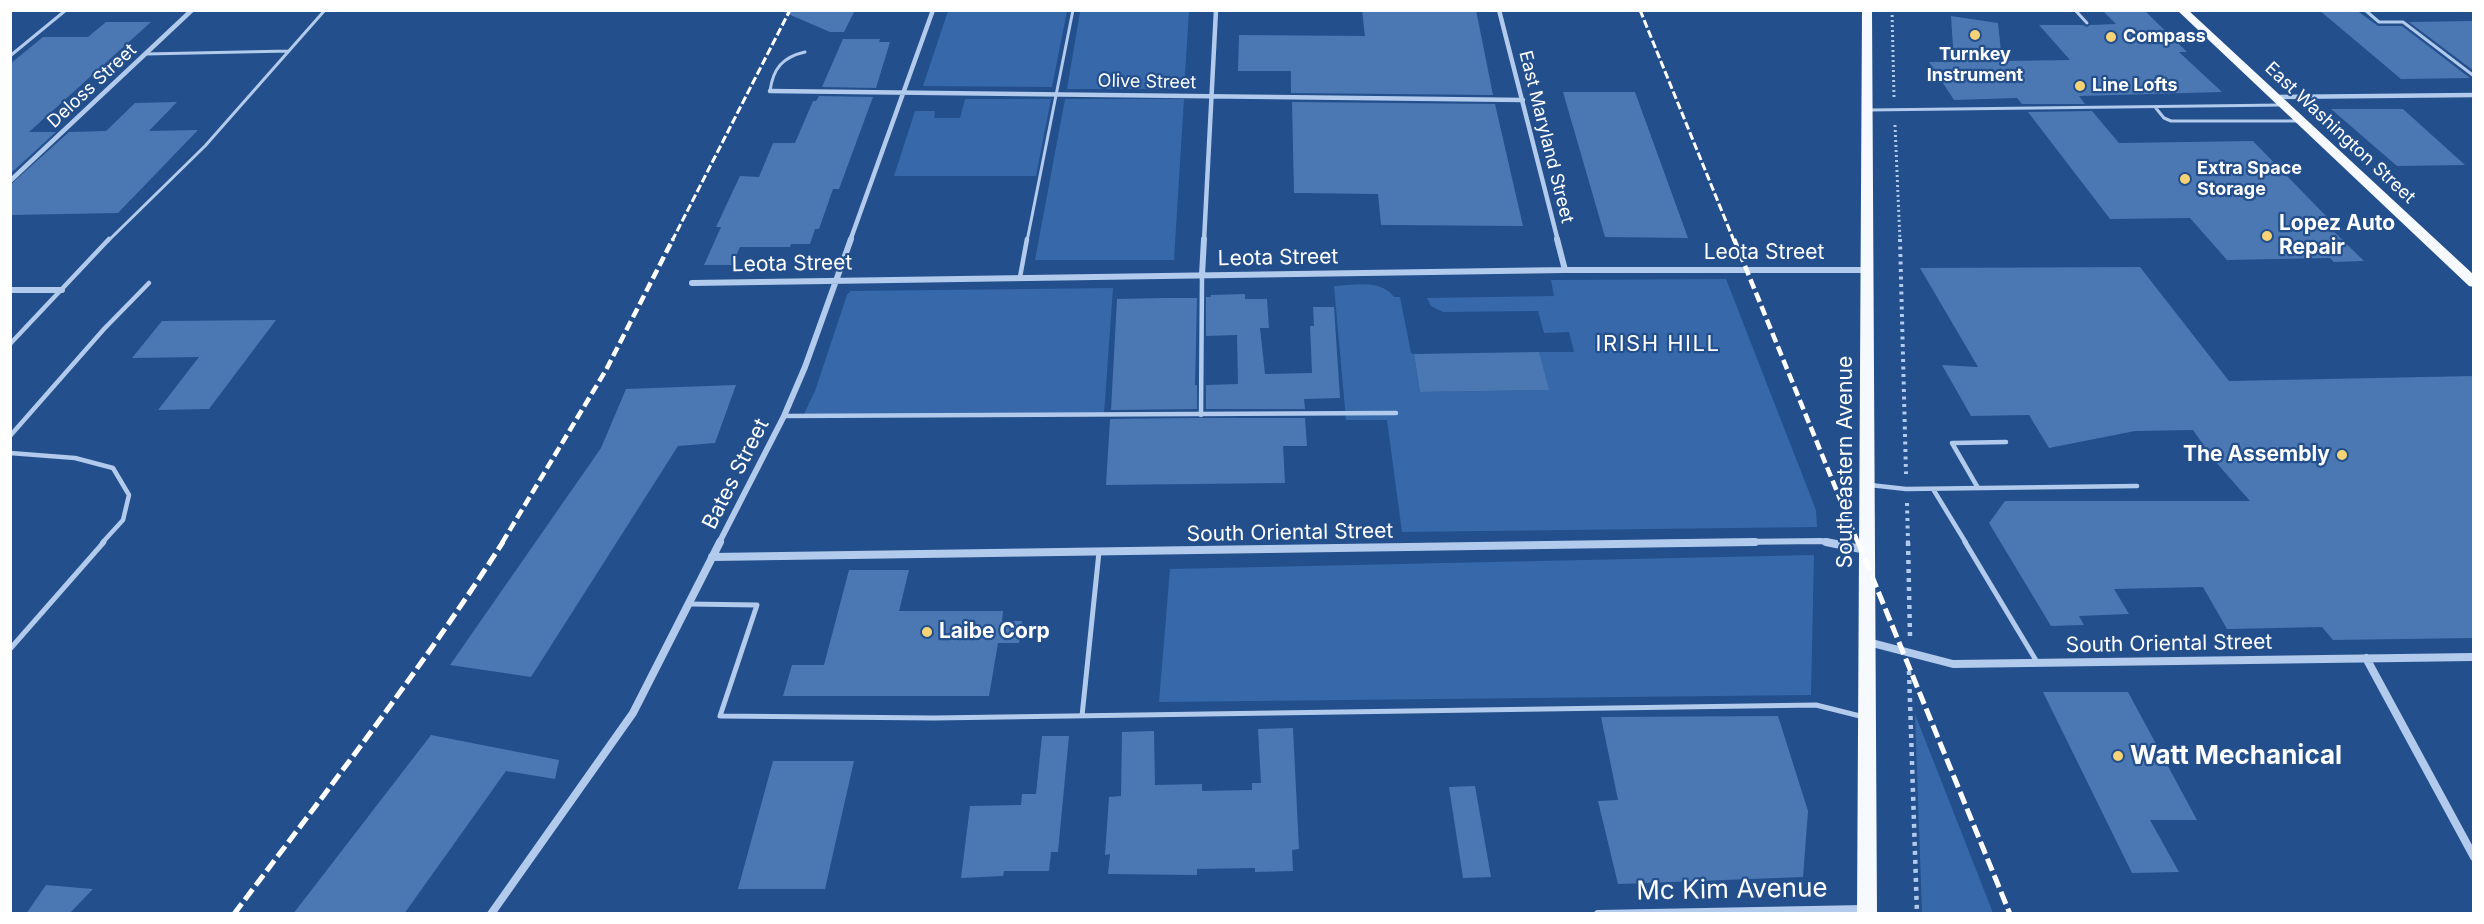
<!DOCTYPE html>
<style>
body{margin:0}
#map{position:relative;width:2484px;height:924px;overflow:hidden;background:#234f8c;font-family:Inter,sans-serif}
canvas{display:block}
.frame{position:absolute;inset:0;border:12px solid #fff;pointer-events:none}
</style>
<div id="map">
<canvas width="2484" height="924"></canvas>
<div class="frame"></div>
</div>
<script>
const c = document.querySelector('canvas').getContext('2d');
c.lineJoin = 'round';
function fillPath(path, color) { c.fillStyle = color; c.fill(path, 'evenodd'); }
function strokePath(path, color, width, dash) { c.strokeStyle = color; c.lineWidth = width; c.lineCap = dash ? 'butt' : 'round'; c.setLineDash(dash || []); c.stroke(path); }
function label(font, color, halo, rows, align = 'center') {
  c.font = font + ' Inter,sans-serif'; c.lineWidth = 4.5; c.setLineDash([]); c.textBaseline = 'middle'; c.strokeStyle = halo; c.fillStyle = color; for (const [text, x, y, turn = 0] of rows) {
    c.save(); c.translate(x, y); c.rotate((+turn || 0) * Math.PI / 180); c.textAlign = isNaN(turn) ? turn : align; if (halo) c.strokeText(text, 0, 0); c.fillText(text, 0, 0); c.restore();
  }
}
const green = new Path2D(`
 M 948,11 L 1067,11 L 1052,87 L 923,86 Z
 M 1080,12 L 1189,12 L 1184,89 L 1067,89 Z
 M 965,99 L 1051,99 L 1036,176 L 894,176 L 915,111 L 935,111 L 934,118 L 960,118 Z
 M 1065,99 L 1184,99 L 1174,260 L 1035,260 Z
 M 1726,279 L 1816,510 L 1817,527 L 1402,532 L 1387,420 L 1346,420 L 1334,286 C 1354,285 1381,279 1394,297 L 1400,297 L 1411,353 L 1414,354 L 1420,392 L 1548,390 L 1539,352 L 1574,352 L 1569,332 L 1544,333 L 1538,311 L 1443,312 L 1431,306 L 1427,298 L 1554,296 L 1551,280 Z
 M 1113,288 L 1104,414 L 803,416 L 815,391 L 847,295 L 851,291 Z
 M 1814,555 L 1811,695 L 1159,702 L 1170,569 Z
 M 1915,714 L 1993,913 L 1922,913 Z`);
const building = new Path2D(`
 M 779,10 L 855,10 L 844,32 L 830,32 Z
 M 1362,10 L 1476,10 L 1493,95 L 1291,93 L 1291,71 L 1238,71 L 1239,35 L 1365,36 Z
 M 2102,10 L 2144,10 L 2187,52 L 2179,52 L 2222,92 L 2079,96 L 2085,104 L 2022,104 L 2017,98 L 1954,100 L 1929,62 L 1954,62 L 1951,16 L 1998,23 L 2002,61 L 2070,60 L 2039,25 L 2083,25 L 2087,27 L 2090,25 L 2116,24 Z
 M 2319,10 L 2356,10 L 2378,26 L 2402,26 L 2470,78 L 2401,79 Z
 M 2474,21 L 2474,71 L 2409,22 Z
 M 106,22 L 151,22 L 29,132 L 56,132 L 10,174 L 10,64 L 43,37 L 88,37 Z
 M 843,39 L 880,39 L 879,42 L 890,42 L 876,88 L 822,87 Z
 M 1563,92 L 1635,92 L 1688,238 L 1605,237 Z
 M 819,96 L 873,97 L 839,189 L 833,189 L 819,229 L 815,229 L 810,244 L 791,244 L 790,247 L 740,247 L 732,265 L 704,265 L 721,227 L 716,227 L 740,176 L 759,177 L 773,143 L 795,143 L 813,101 L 816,101 Z
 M 177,102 L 149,131 L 198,130 L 118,213 L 10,215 L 10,185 L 69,132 L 106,131 L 135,103 Z
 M 1292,102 L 1495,104 L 1523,226 L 1381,225 L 1378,194 L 1294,193 Z
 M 2331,109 L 2403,109 L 2465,165 L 2397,166 Z
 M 2092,111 L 2119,143 L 2253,141 L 2326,216 L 2318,216 L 2364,261 L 2334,262 L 2330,258 L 2227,260 L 2190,218 L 2110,219 L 2028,112 Z
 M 2140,267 L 2229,381 L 2474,376 L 2474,638 L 2333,640 L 2322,627 L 2227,629 L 2203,587 L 2114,589 L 2129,614 L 2079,616 L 2084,625 L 2051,626 L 1989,523 L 2005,501 L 2250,501 L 2214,460 L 2193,430 L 2135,431 L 2049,448 L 2029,415 L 1971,416 L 1942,365 L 1978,367 L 1920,268 Z
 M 1245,294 L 1245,299 L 1267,299 L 1269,328 L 1260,328 L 1265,374 L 1312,373 L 1310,326 L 1314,326 L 1313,307 L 1334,307 L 1340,398 L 1304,399 L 1305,409 L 1206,409 L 1206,385 L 1238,384 L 1237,335 L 1206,336 L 1206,297 L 1211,297 L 1211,295 Z
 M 1164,298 L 1197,298 L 1195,385 L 1197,385 L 1197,409 L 1111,410 L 1117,299 Z
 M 276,320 L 209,409 L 158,410 L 199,357 L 132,358 L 162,321 Z
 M 1539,352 L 1549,390 L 1420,392 L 1414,354 Z
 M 736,385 L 715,443 L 678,446 L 531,677 L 450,665 L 601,448 L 626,389 Z
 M 1198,418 L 1305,418 L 1307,446 L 1283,446 L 1285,483 L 1106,485 L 1110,419 Z
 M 849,570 L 909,570 L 899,611 L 1003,611 L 1002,621 L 1022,621 L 1019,643 L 998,643 L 989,696 L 783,696 L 792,665 L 824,665 Z
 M 2043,692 L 2128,692 L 2197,820 L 2150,820 L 2179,872 L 2132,873 Z
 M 1778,716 L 1808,811 L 1803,877 L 1618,884 L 1598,801 L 1618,800 L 1601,717 Z
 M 1293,728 L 1299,849 L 1292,850 L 1293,871 L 1255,872 L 1255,868 L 1197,869 L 1197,875 L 1108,874 L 1110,854 L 1105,855 L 1109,797 L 1121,796 L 1122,732 L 1154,731 L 1155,785 L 1202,784 L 1202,791 L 1252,790 L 1252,783 L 1261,783 L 1258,729 Z
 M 431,735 L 559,760 L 555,779 L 506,771 L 404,914 L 293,914 Z
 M 1042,736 L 1069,736 L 1058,852 L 1051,852 L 1049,871 L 1004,871 L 1003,876 L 961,878 L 970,806 L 1021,805 L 1022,794 L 1036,794 Z
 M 773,761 L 854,761 L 825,889 L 738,889 Z
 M 1475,786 L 1491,877 L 1463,878 L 1449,787 Z
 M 46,885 L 93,889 L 69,914 L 26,914 Z`);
const pathFar2 = new Path2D(`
 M 1892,10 L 1894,97
 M 1895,125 L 1900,241`);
const pathFar1 = new Path2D(`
 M 1900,239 L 1906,474
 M 1907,503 L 1908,543`);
const path = new Path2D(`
 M 1908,542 L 1910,636
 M 1909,671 L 1917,914`);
const serviceFar2 = new Path2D(`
 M 2075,10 L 2087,23
 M 2365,10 L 2379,22 L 2403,22 L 2474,76
 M 146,54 L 289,51
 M 10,56 L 66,10
 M 770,91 C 773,68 783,57 805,52
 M 2155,107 L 2164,118 L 2171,121 L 2299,121
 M 1869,110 L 2283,105
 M 108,241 L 205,146 L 325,10
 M 1027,241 L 1073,10`);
const serviceFar1 = new Path2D(`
 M 1020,277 L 1027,239
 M 10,344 L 109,239
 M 1201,415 L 1202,275
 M 784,416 L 1396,413
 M 10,436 L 104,329 L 149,283
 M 10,453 L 75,458 L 113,468 L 129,495 L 123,520 L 102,543
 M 1870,485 L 1906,489 L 2137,486
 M 1978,488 L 1952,443 L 2006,442
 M 1933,489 L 1966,543`);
const service = new Path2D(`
 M 1965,542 L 2037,662
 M 689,604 L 757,605 L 720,716 L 934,718 L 1816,705 L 1864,717
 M 10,649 L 104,542
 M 1082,716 L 1099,552`);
const minorFar2 = new Path2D(`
 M 1499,10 L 1558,241
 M 770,91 L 1523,100
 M 2275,97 L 2474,95
 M 10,181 L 192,10
 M 850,241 L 933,10
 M 1204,241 L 1216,10`);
const minorFar1 = new Path2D(`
 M 1557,239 L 1565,270
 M 1202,275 L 1204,239
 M 692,283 L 1565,270 L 1865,270
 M 10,290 L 62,290
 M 719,543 L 784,416 L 805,367 L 851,239
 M 1651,543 L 1821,541 L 1833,543`);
const minor = new Path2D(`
 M 1826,542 L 1866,550
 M 712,557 L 1755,542
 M 1868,642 L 1953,664 L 2474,657
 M 2366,658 L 2474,857
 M 491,914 L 633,713 L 720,542
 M 1598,914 L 1864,909`);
const primary = new Path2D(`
 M 1862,10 L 1872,10 L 1877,914 L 1857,914 Z
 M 2177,10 L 2188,10 L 2474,275 L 2474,287 L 2469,286 Z`);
const railFar2 = new Path2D(`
 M 1640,10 L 1734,241
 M 672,241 L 790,10`);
const railFar1 = new Path2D(`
 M 1734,239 L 1858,543
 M 502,543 L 606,370 L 673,239`);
const rail = new Path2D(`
 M 1858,542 L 2010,914
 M 234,914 C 326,792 420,671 503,542`);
const markers = [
 [1975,35,6,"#f6d375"],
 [2111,37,6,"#f6d375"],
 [2080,86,6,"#f6d375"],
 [2185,179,6,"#f6d375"],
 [2267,236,6,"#f6d375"],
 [2342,455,6,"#f6d375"],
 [927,632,6,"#f6d375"],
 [2118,756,6,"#f6d375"]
];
const farPoinames = [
 ["Compass",2123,37],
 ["Turnkey",1975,55,"center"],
 ["Instrument",1975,76,"center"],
 ["Line Lofts",2092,86],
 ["Extra Space",2197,169],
 ["Storage",2197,190]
];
const farStreetnames = [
 ["Olive Street",1147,82,1],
 ["Deloss Street",92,86,-43],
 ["East Washington Street",2340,133,43],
 ["East Maryland Street",1546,137,76]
];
const poiNames = [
 ["Lopez Auto",2279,224],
 ["Repair",2279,248],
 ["The Assembly",2330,455,"right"],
 ["Laibe Corp",939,632]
];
const streetNames = [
 ["Leota Street",1764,253],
 ["Leota Street",1278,258,-1],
 ["Leota Street",792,264,-1],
 ["Southeastern Avenue",1846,462,-90],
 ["Bates Street",736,474,-63],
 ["South Oriental Street",1290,533,-1],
 ["South Oriental Street",2169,644,-1]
];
const neighbourhoodNames = [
 ["IRISH HILL",1658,344]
];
const nearPoinames = [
 ["Watt Mechanical",2130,756]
];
const nearStreetnames = [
 ["Mc Kim Avenue",1732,890,-1]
];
fillPath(green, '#3768a9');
fillPath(building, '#4b78b3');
strokePath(pathFar2, '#b2caeb', 3, [2, 3]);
strokePath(pathFar1, '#b2caeb', 4, [3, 4.5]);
strokePath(path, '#b2caeb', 4.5, [4, 5]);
strokePath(serviceFar2, '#b2caeb', 3);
strokePath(serviceFar1, '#b2caeb', 4.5);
strokePath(service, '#b2caeb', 5);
strokePath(minorFar2, '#b2caeb', 4.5);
strokePath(minorFar1, '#b2caeb', 6);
strokePath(minor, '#b2caeb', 8);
fillPath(primary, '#f6f9fe');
strokePath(railFar2, '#fff', 3, [8, 3]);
strokePath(railFar1, '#fff', 4.5, [10, 4.5]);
strokePath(rail, '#fff', 5, [13, 5]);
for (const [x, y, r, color] of markers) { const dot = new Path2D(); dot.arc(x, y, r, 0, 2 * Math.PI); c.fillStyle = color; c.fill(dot); strokePath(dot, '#234f8c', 2); }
label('bold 18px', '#fff', '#234f8c', farPoinames, 'left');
label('18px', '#fff', '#234f8c', farStreetnames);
label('bold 21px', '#fff', '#234f8c', poiNames, 'left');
label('21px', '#fff', '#234f8c', streetNames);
c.letterSpacing = '1.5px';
label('22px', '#fff', '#234f8c', neighbourhoodNames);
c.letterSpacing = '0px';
label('bold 26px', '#fff', '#234f8c', nearPoinames, 'left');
label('26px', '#fff', '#234f8c', nearStreetnames);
</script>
